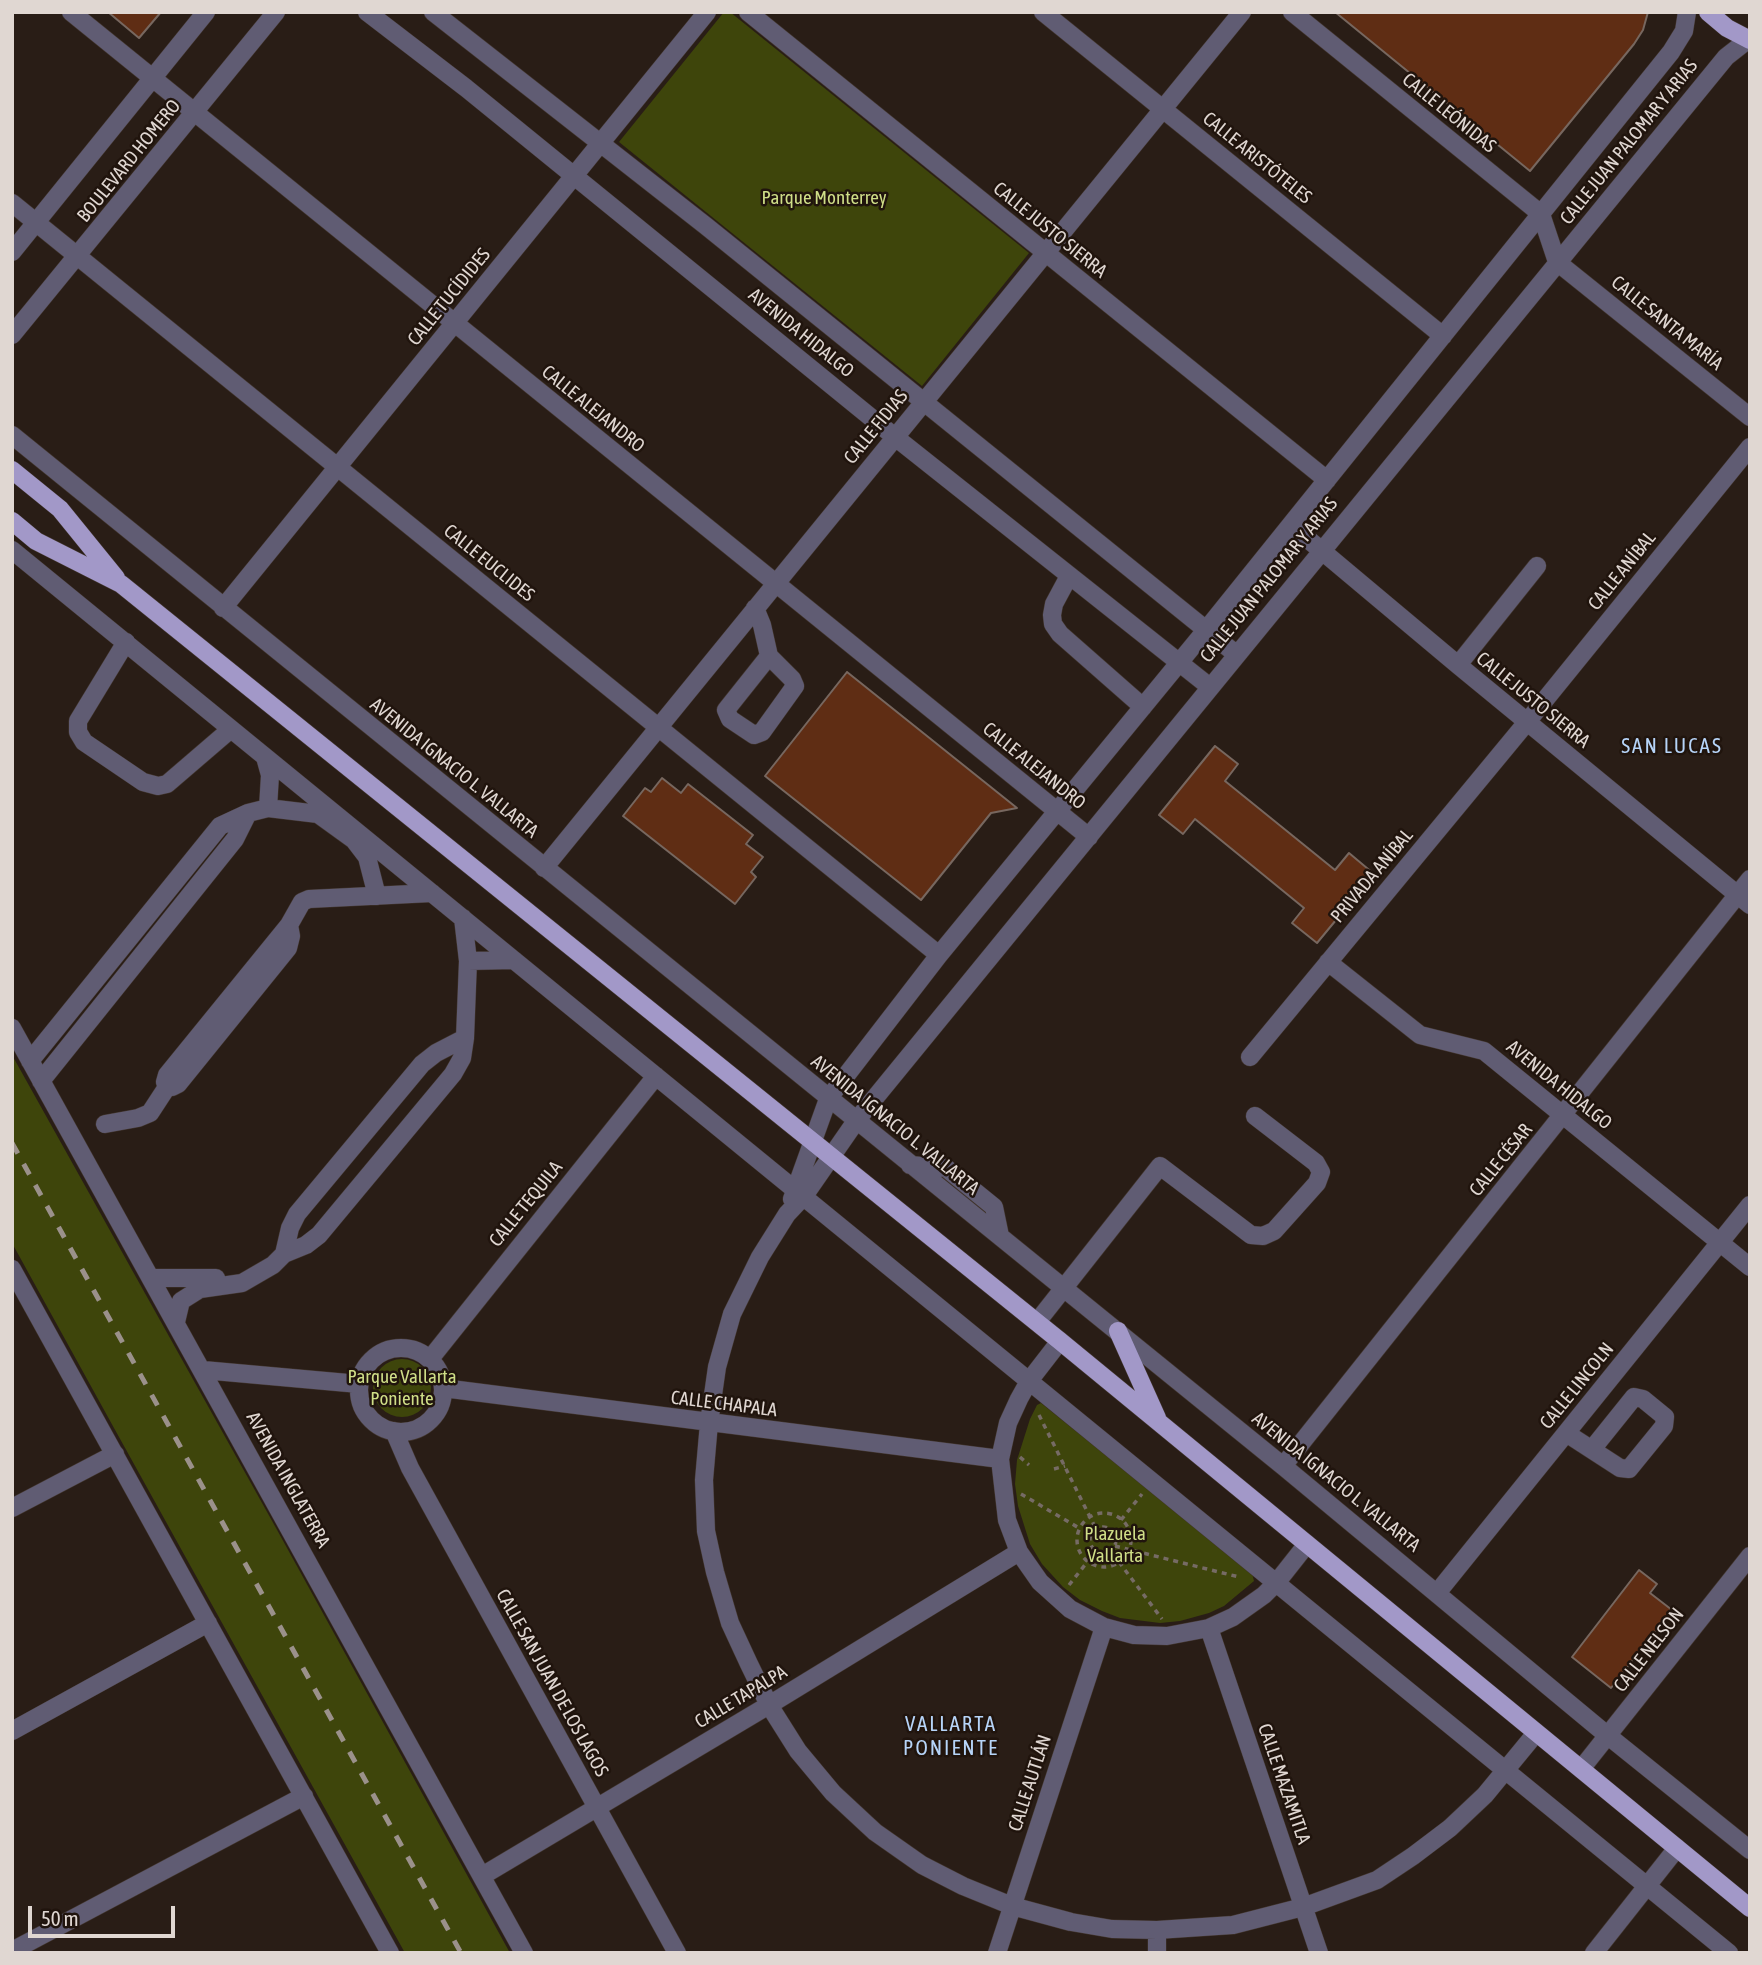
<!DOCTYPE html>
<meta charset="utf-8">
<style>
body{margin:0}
#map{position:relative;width:1762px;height:1965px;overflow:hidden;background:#291d16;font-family:"Asap Condensed",sans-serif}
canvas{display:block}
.frame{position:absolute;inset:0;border:14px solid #e0d7d2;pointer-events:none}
.scale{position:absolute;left:28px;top:1906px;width:147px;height:32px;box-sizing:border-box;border:4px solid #e0d7d2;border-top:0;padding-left:9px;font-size:21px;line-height:24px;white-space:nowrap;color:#e0d7d2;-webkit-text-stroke:5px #20140d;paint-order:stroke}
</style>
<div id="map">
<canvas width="1762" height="1965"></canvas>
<div class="frame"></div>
<div class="scale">50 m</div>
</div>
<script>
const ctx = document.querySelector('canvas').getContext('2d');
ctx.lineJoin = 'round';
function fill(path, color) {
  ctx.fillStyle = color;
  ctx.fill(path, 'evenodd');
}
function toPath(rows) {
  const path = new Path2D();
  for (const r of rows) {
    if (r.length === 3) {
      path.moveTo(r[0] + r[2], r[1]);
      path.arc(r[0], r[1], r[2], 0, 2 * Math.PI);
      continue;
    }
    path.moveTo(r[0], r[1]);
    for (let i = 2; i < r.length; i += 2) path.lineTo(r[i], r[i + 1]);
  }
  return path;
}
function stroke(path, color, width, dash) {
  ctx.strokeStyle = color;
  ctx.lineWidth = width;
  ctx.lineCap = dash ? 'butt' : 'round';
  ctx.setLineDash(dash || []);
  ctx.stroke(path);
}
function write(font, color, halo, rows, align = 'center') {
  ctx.font = font + ' "Asap Condensed",sans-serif';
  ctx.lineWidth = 5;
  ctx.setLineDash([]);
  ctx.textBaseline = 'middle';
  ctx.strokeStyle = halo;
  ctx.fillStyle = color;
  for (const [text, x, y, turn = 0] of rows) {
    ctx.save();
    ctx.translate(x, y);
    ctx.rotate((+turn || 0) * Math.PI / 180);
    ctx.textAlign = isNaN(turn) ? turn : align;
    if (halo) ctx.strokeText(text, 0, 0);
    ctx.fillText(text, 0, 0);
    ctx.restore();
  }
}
fill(toPath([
 [724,12,730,12,1029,253,922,386,619,142],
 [12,1055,276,1528,510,1953,405,1953,114,1428,12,1243],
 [402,1388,29],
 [1041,1403,1252,1573,1254,1581,1224,1606,1209,1613,1180,1621,1160,1623,1120,1618,1102,1611,1080,1600,1063,1587,1042,1564,1030,1544,1018,1506,1015,1484,1017,1460,1030,1419,1037,1405]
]), '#3e450b');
const building = toPath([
 [108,12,161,12,139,38,108,12],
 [1335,12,1648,12,1643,30,1634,44,1530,171,1335,12],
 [847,672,1017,808,991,813,921,900,765,776,847,672],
 [1215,746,1238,764,1225,781,1335,870,1349,853,1374,874,1317,943,1292,923,1304,908,1195,819,1183,834,1159,815,1215,746],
 [662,778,681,793,688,784,753,835,746,844,763,857,751,872,756,877,735,904,623,816,645,788,651,792,662,778],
 [1639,1570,1657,1584,1650,1593,1672,1610,1611,1688,1572,1657,1639,1570]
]);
fill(building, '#5f2d14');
stroke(building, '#77675f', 2);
const minor = toPath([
 [71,12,1089,837],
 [367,12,466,88,895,437,1210,687],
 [433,12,706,226,1236,654],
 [748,12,1327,480],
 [1043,12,1443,336],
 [1292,12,1541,214,1557,262,1750,417],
 [12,203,939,955],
 [12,252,206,12],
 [12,335,276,12],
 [12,435,1283,1466,1607,1735,1750,1850],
 [1291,525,1458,665,1750,905],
 [12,550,1729,1953],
 [1069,576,1054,604,1052,615,1053,624,1060,634,1143,707],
 [223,608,707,12],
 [755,608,762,625,769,656,792,679,795,686,762,732,754,735,730,719,726,710,769,656],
 [126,642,78,721,78,732,84,742,143,782,158,786,167,784,231,729],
 [1458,665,1537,566],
 [265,757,270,775,268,808],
 [544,868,1242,12],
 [468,961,514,960],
 [1328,962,1420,1035,1484,1051,1750,1267],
 [12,1028,524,1953],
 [1250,1057,1527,722,1750,447],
 [30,1061,220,826,248,813,268,808,318,814,354,840,367,857,377,896],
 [41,1081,235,839,248,813],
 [167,1087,172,1087,178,1084,288,948,291,936,289,925],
 [105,1124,138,1118,150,1113,167,1087,165,1082,167,1075,289,925,302,902,309,899,432,893],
 [910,1165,946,1168,994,1207,1000,1236],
 [792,1199,828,1099,939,955,1206,630,1671,52,1684,31,1687,12],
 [284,1254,290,1228,297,1214,422,1064,436,1053,465,1038],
 [12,1269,390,1953],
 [152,1278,216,1278],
 [176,1322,181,1301,200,1289,242,1283,273,1265,284,1254,306,1245,319,1235,453,1074,462,1058,465,1038,468,961,463,918],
 [1037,1322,1160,1166,1251,1235,1263,1236,1274,1231,1317,1183,1321,1172,1316,1163,1255,1116],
 [1060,1341,1029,1381,1019,1399,1008,1423,1000,1459,1007,1520,1019,1552,1040,1582,1070,1609,1104,1627,1134,1635,1167,1636,1209,1628,1233,1617,1264,1595,1277,1582,1307,1544],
 [401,1390,42],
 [430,1359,656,1076],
 [203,1370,359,1384],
 [443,1388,1000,1459],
 [394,1431,410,1468,677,1953],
 [1566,1433,1620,1468,1629,1469,1664,1426,1665,1417,1643,1399,1634,1397,1593,1448],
 [1283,1466,1750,879],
 [12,1508,115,1454],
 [1437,1593,1750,1205],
 [1209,1628,1319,1953],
 [12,1731,208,1623],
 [1536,1733,1485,1795,1450,1828,1413,1856,1377,1880,1303,1907,1233,1925,1157,1930,1112,1929,1071,1922,1012,1906,963,1886,922,1865,875,1832,833,1793,798,1751,769,1705,749,1664,730,1623,715,1572,706,1531,704,1480,709,1423,717,1367,732,1314,760,1257,787,1214,804,1196,856,1121,1726,57,1749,39],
 [1581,1769,1750,1556],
 [482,1876,769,1705,1019,1552],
 [12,1951,304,1796],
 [997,1953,1104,1627],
 [1157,1953,1157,1930],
 [1594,1953,1677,1848]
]);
const major = toPath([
 [1708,12,1727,28,1750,40],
 [12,470,60,509,116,578],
 [12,521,36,541,121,584,1060,1341,1750,1908],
 [1118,1331,1157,1418]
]);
stroke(minor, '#433730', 19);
stroke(major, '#433730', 19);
stroke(toPath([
 [1039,1415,1096,1529],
 [1020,1457,1029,1465],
 [1054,1469,1065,1466],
 [1021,1494,1079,1528],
 [1104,1540,27],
 [1121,1520,1142,1494],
 [1103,1540,13],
 [1115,1546,1239,1577],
 [1119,1562,1162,1619],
 [1069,1585,1096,1551]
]), '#766b65', 3.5, [5, 5]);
stroke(minor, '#605c73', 18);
stroke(major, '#a298c8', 18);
stroke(toPath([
 [12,1143,461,1953]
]), '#9b918b', 5, [12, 12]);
write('19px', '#e0d7d2', '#20140d', [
 ["CALLE LEÓNIDAS",1449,113,39],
 ["CALLE JUAN PALOMAR Y ARIAS",1629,142,-51],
 ["CALLE ARISTÓTELES",1257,158,39],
 ["BOULEVARD HOMERO",129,161,-51],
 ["CALLE JUSTO SIERRA",1050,230,39],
 ["CALLE TUCÍDIDES",449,297,-51],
 ["CALLE SANTA MARÍA",1667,323,39],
 ["AVENIDA HIDALGO",801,333,39],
 ["CALLE ALEJANDRO",593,409,39],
 ["CALLE FIDIAS",876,427,-51],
 ["CALLE EUCLIDES",489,563,39],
 ["CALLE ANÍBAL",1622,571,-51],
 ["CALLE JUAN PALOMAR Y ARIAS",1269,580,-51],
 ["CALLE JUSTO SIERRA",1533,700,39],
 ["CALLE ALEJANDRO",1034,766,39],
 ["AVENIDA IGNACIO L. VALLARTA",454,768,39],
 ["PRIVADA ANÍBAL",1372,876,-50],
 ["AVENIDA HIDALGO",1559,1085,39],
 ["AVENIDA IGNACIO L. VALLARTA",895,1125,39],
 ["CALLE CÉSAR",1501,1160,-51],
 ["CALLE TEQUILA",526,1204,-51],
 ["CALLE LINCOLN",1577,1386,-51],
 ["CALLE CHAPALA",724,1404,7],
 ["AVENIDA INGLATERRA",288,1480,61],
 ["AVENIDA IGNACIO L. VALLARTA",1336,1482,39],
 ["CALLE NELSON",1649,1650,-52],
 ["CALLE SAN JUAN DE LOS LAGOS",552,1683,61],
 ["CALLE TAPALPA",741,1697,-31],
 ["CALLE AUTLÁN",1030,1783,-72],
 ["CALLE MAZAMITLA",1284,1784,71]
]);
write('19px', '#cfde87', '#20140d', [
 ["Parque Monterrey",824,198],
 ["Parque Vallarta",402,1377],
 ["Poniente",402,1399],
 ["Plazuela",1115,1534],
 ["Vallarta",1115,1556]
]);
ctx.letterSpacing = '2px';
write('21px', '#b6d4f8', '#20140d', [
 ["SAN LUCAS",1672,746],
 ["VALLARTA",951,1724],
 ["PONIENTE",951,1748]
]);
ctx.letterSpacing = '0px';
</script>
